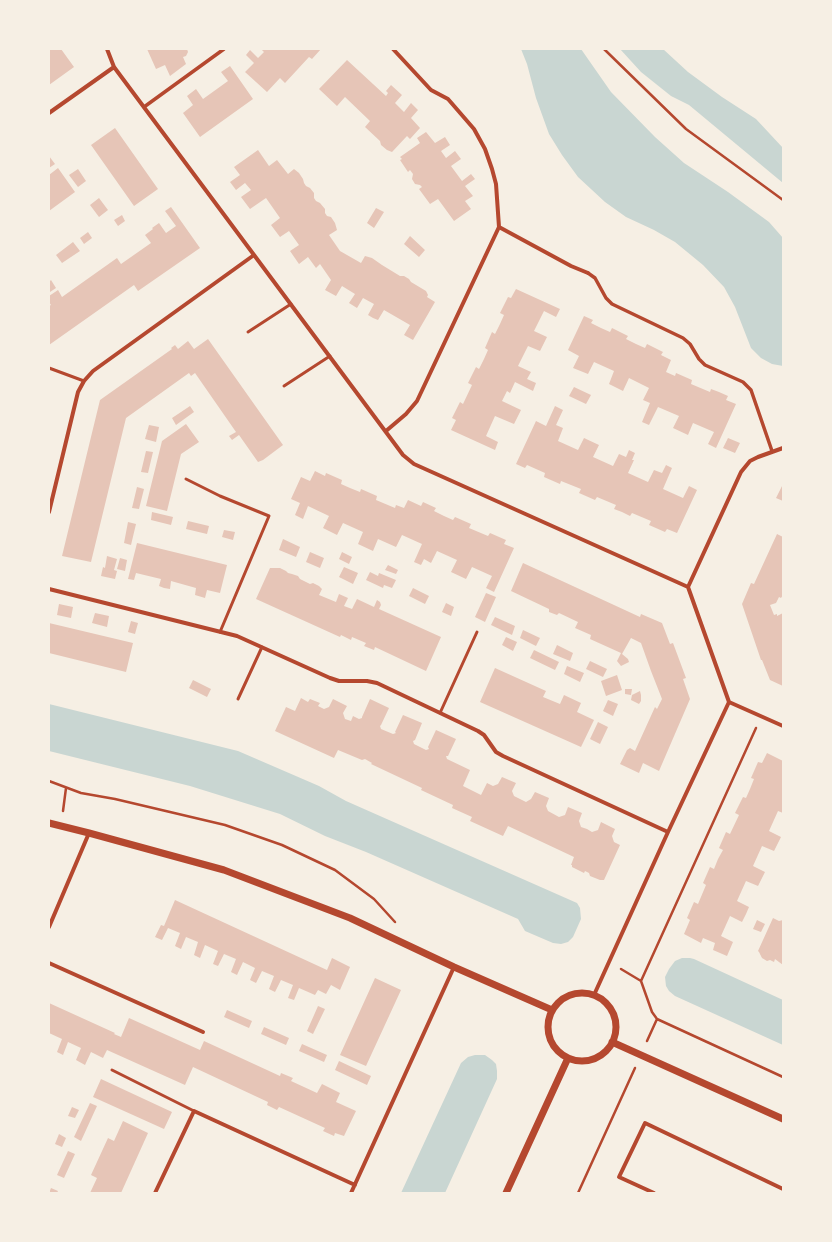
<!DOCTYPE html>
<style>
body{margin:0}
#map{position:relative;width:832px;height:1242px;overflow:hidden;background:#f6efe4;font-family:"Source Serif 4",serif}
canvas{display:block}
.frame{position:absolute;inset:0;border:50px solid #f6efe4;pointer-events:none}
</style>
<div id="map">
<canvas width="832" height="1242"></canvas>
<div class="frame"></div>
</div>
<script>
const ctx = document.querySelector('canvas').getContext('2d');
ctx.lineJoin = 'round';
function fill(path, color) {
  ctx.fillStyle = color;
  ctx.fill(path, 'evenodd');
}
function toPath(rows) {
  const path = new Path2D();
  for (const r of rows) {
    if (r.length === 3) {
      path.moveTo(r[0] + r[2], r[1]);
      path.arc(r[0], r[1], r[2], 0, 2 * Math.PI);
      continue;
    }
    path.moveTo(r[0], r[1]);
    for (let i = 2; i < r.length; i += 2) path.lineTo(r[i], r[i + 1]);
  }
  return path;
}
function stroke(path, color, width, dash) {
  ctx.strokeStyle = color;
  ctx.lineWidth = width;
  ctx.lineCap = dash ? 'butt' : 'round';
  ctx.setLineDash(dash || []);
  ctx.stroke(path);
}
fill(toPath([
 [521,49,581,49,611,92,655,137,684,163,728,192,769,222,783,238,783,366,772,364,761,358,751,348,735,307,724,287,703,265,675,242,654,230,626,217,605,202,578,177,562,155,549,134,536,98,527,64],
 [620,49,663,49,688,72,722,97,756,119,783,148,783,183,689,105,671,96,641,72],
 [49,704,238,751,319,786,346,801,577,903,580,908,581,919,573,937,568,942,561,944,553,943,525,931,518,919,366,852,325,836,280,814,190,786,49,751],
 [682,958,690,958,694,959,783,1000,783,1045,675,996,669,991,666,986,665,977,669,969,675,961],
 [475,1055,485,1055,492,1060,496,1064,497,1071,497,1079,445,1193,401,1193,461,1063,468,1057]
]), '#c9d6d2');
fill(toPath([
 [49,49,61,49,74,67,49,85],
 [147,49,187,49,188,52,186,56,183,57,186,64,170,76,165,65,156,69],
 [261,49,321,49,312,59,309,57,285,83,280,78,267,92,245,72,254,63,246,55,250,50,258,58,264,52],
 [347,60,386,96,388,93,386,91,391,85,402,95,395,103,404,112,411,103,418,110,411,118,420,128,410,139,407,136,392,152,387,150,381,145,380,141,365,127,370,121,345,97,337,106,319,89],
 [230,66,253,99,200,137,183,113,193,105,187,96,196,89,203,99,228,81,221,72],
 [115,128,158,189,134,206,91,145],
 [426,132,435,143,445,137,450,145,441,151,446,158,455,151,461,159,451,166,462,181,471,174,475,179,465,186,473,196,465,201,471,209,454,221,438,199,430,204,419,189,422,187,420,185,415,184,412,179,413,174,410,170,408,172,400,160,402,159,400,157,420,143,417,138],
 [258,150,269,166,277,160,288,174,294,169,299,173,303,179,304,183,306,186,310,188,314,193,314,198,316,201,320,203,325,209,325,213,327,216,331,217,335,223,337,230,329,235,340,251,361,263,365,256,372,258,382,265,400,276,404,276,409,279,411,282,426,291,428,295,427,297,435,302,413,340,404,335,410,325,384,310,378,320,373,318,368,315,374,304,363,298,357,308,349,303,355,294,342,286,336,296,325,290,331,280,320,264,316,268,308,257,299,264,290,251,299,245,289,231,280,237,271,225,280,218,266,198,250,209,241,197,251,190,245,183,236,190,230,182,240,175,234,167],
 [49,156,55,164,49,168],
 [58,168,75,192,49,211,49,175],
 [78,169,86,181,78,187,69,175],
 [99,198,108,210,99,217,90,205],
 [171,207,200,248,138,291,134,285,49,345,49,306,51,305,49,302,49,296,58,290,62,297,117,258,121,264,151,243,145,235,153,229,152,228,159,223,166,233,176,226,165,211],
 [376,208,384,212,374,228,367,223],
 [122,215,125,221,118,226,114,220],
 [88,232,92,238,84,244,80,238],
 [410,236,425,250,419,257,404,244],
 [73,242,80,251,62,263,56,255],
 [51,280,56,288,50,292,49,290,49,282],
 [516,289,560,309,556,317,544,311,534,331,547,337,540,351,528,346,518,366,531,372,527,379,536,383,533,391,515,382,510,393,507,391,502,401,521,410,514,424,495,416,486,436,498,442,495,450,451,430,456,420,452,418,460,402,463,404,472,385,468,383,476,367,479,369,484,359,488,350,485,348,492,332,495,334,500,324,504,315,500,313,508,297,511,298],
 [584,316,593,320,591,323,601,328,610,332,612,328,628,336,626,339,636,344,645,348,647,344,663,352,661,355,671,360,666,372,675,376,676,373,692,380,691,384,710,392,711,389,719,392,728,396,726,400,736,404,716,448,708,444,714,432,693,423,688,435,673,428,679,416,658,407,649,425,642,422,650,403,643,400,649,388,629,378,623,391,609,384,614,371,594,362,588,374,573,368,579,356,568,350],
 [208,339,283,445,263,460,258,462,239,435,232,440,229,436,236,432,195,373,191,376,189,373,126,418,91,562,62,556,100,400,172,349,171,348,175,345,178,349,188,341,194,349],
 [574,387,591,395,586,404,569,396],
 [190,406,194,412,176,425,172,418],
 [555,406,563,410,556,425,563,428,558,441,578,450,584,438,599,445,593,457,613,466,619,454,626,457,629,450,635,453,632,460,634,460,628,473,648,482,654,470,662,473,666,465,672,468,663,489,683,498,689,486,697,490,677,533,667,529,665,532,649,525,651,521,632,513,630,516,622,512,614,509,616,505,597,497,595,500,579,493,581,489,561,481,560,484,544,477,545,473,527,465,525,468,516,464,536,421,546,426],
 [186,424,199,442,181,454,167,511,146,506,162,441],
 [149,425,159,427,156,442,145,439],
 [728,438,740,443,735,453,723,448],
 [146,451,153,452,148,473,141,472],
 [315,471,325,476,326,473,342,480,341,484,350,488,360,492,361,489,377,496,376,500,395,508,396,505,404,508,408,500,421,506,423,502,436,508,434,511,444,516,453,520,455,517,471,524,469,528,488,536,490,533,506,540,504,544,514,548,494,592,486,588,492,576,472,567,466,579,451,572,457,560,437,551,431,563,424,559,421,565,414,562,422,544,402,535,396,547,378,539,373,551,358,544,363,532,343,523,337,535,323,528,329,516,308,506,303,519,295,515,300,503,291,499,301,477,310,481],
 [783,484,783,501,776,498],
 [137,487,144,489,139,509,132,508],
 [152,512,173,517,171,525,151,520],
 [188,521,209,526,207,534,186,529],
 [128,522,136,524,131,545,124,543],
 [224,530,235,532,233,540,222,537],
 [777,534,783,537,783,595,781,598,779,597,776,603,770,605,774,615,777,614,777,616,783,613,783,686,770,680,762,660,761,660,742,604,751,583,754,584],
 [283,539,300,547,296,557,279,550],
 [137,543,227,565,220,593,207,590,205,598,195,595,196,588,171,581,170,589,164,588,159,586,161,579,136,573,134,580,128,579],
 [310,552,324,558,320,568,306,562],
 [342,552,352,557,349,564,339,559],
 [107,556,117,559,114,570,117,571,115,579,101,576,103,567,105,568],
 [120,558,127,560,125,571,117,569],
 [523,563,640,617,641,614,662,623,670,644,673,643,686,678,683,679,690,699,659,771,643,763,639,773,620,764,627,750,630,748,635,751,655,707,657,709,662,699,651,671,641,643,631,638,622,654,628,659,629,662,621,666,617,661,621,653,590,639,591,635,575,628,578,622,559,613,557,615,549,612,549,609,511,591],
 [388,565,398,570,396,574,385,570],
 [344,567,358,573,353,584,339,577],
 [270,568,280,568,286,571,288,573,292,574,298,576,300,579,310,584,313,583,319,586,322,589,319,595,336,602,339,594,348,598,344,606,352,609,357,599,374,607,377,600,380,602,381,605,379,609,441,637,426,671,375,647,374,650,364,646,366,643,352,637,351,640,341,635,340,637,256,599],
 [370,572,378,576,379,573,396,580,392,588,384,585,383,588,366,580],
 [413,588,429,596,425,604,409,596],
 [486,593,496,597,485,622,475,617],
 [446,603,454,607,451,616,442,612],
 [59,604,73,607,71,618,57,615],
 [95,613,109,616,107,627,92,623],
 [495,617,515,626,512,635,491,625],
 [131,621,138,623,135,634,128,632],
 [49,623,133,643,126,672,49,653],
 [523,630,540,638,536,646,520,638],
 [506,637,517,642,513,651,502,645],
 [557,645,573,653,570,661,553,654],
 [534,650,559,662,555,670,530,658],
 [590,661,607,669,603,677,586,669],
 [567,666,584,673,580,682,564,674],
 [495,668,546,691,543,697,560,704,564,695,581,703,577,712,594,720,581,747,480,702],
 [617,675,622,690,606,696,601,681],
 [193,680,211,689,207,697,189,688],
 [625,689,632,689,631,695,625,694],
 [640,691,641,695,641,701,639,704,631,700,632,695],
 [301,698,308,702,310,699,320,703,318,706,324,709,329,707,333,699,347,706,343,713,345,719,351,721,353,716,359,719,362,718,362,717,370,699,389,708,381,725,380,726,381,729,393,734,396,733,395,732,403,715,422,723,415,740,413,741,414,744,426,750,429,749,428,747,436,730,456,739,448,756,446,756,447,759,470,770,463,786,481,795,487,783,493,786,498,784,502,777,516,783,512,791,514,796,526,802,531,799,535,792,549,798,546,806,548,811,559,817,565,815,568,807,582,813,579,821,581,827,587,829,592,832,598,830,601,822,615,829,612,836,614,842,620,845,604,880,600,880,590,876,589,873,585,871,584,873,572,867,572,865,571,865,574,857,508,826,503,836,470,821,472,817,452,808,453,805,421,790,422,788,371,764,372,763,365,759,362,760,338,750,334,758,275,731,286,707,295,711],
 [608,700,618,704,613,716,603,711],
 [598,722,608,727,600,744,590,739],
 [767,753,783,761,783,813,778,811,769,831,781,837,774,851,762,846,753,866,765,872,758,886,746,881,737,901,749,907,746,914,742,922,730,916,721,936,733,942,727,956,713,950,715,943,703,938,701,943,684,934,690,920,687,918,694,902,698,904,706,885,703,883,710,867,714,869,718,859,723,850,719,848,726,832,730,834,739,815,735,813,743,797,746,798,750,789,754,779,751,778,758,762,762,763],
 [175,900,327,970,332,958,350,967,340,990,331,985,326,994,318,990,315,995,299,988,294,1000,288,998,293,985,281,980,275,992,269,989,274,976,262,971,256,983,250,980,255,968,243,962,237,975,231,972,236,959,224,954,218,966,213,964,218,951,205,945,200,958,194,955,198,942,186,937,181,949,175,946,180,933,168,928,162,940,155,937,161,925,164,926],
 [773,918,779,921,783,920,783,965,775,959,774,962,770,960,767,961,762,958,759,952,758,951],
 [757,920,765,924,761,932,753,929],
 [375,978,401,990,366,1066,340,1055],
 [49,1003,115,1033,114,1034,121,1037,129,1018,200,1050,204,1041,280,1076,281,1073,293,1078,291,1081,317,1093,322,1084,340,1093,336,1102,356,1111,344,1136,335,1133,334,1136,323,1131,325,1128,279,1107,277,1110,267,1105,268,1102,193,1067,185,1085,107,1050,103,1058,91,1052,85,1065,76,1060,81,1048,68,1042,63,1055,57,1052,62,1039,49,1033],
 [318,1006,325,1009,313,1034,307,1031],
 [227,1010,252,1021,249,1028,224,1017],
 [264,1027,289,1038,286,1045,261,1034],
 [302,1044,327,1055,324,1062,299,1051],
 [339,1061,371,1076,367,1085,335,1070],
 [101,1079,172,1112,164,1129,93,1097],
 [90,1103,97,1106,81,1141,74,1137],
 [72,1107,79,1110,75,1118,68,1116],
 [123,1121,148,1133,121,1193,90,1193,97,1178,91,1175,108,1138,114,1141],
 [59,1134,66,1138,62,1147,55,1144],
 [68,1151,75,1154,64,1178,57,1175],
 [51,1188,58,1191,57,1193,49,1193]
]), '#e6c5b7');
stroke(toPath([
 [604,49,686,129,783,200],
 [49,781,81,793,115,799,225,825,282,845,335,870,374,899,395,922],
 [63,811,66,788],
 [621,969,641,981,652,1012,657,1019,783,1077],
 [641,981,756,728],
 [647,1041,657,1019],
 [578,1193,635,1068]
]), '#b5482f', 2.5);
stroke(toPath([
 [248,332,291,304],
 [49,368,84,381],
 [284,386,330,356],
 [186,479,220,496,269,516,220,632],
 [238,699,262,647],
 [440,713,477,632],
 [112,1070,194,1111]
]), '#b5482f', 3);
stroke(toPath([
 [144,107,224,49],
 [588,273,595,278,606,298,612,304,683,338,690,344,699,359,705,365,743,382,751,390,772,451]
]), '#b5482f', 3.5);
stroke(toPath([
 [107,49,114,67],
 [393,49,431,90,448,99,474,129,485,149,492,169,496,184,499,227,571,266,588,273],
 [49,113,114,67,403,455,414,464,688,587,729,702,668,832,594,995],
 [386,431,406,414,417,401,499,227],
 [49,512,78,392,84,381,93,371,254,255],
 [688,587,741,472,750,461,758,457,783,448],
 [49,589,237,636,330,678,339,681,367,681,377,683,478,731,484,735,496,752,503,756,668,832],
 [729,702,783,726],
 [49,927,89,833],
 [49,963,203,1032],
 [155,1193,194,1111,355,1185],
 [351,1193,454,967],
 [654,1193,619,1177,645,1123,783,1189]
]), '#b5482f', 4);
stroke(toPath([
 [49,823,89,833,224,870,350,918,454,967,552,1010],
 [582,1027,34],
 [612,1042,783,1119],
 [506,1193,568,1058]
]), '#b5482f', 7);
</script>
